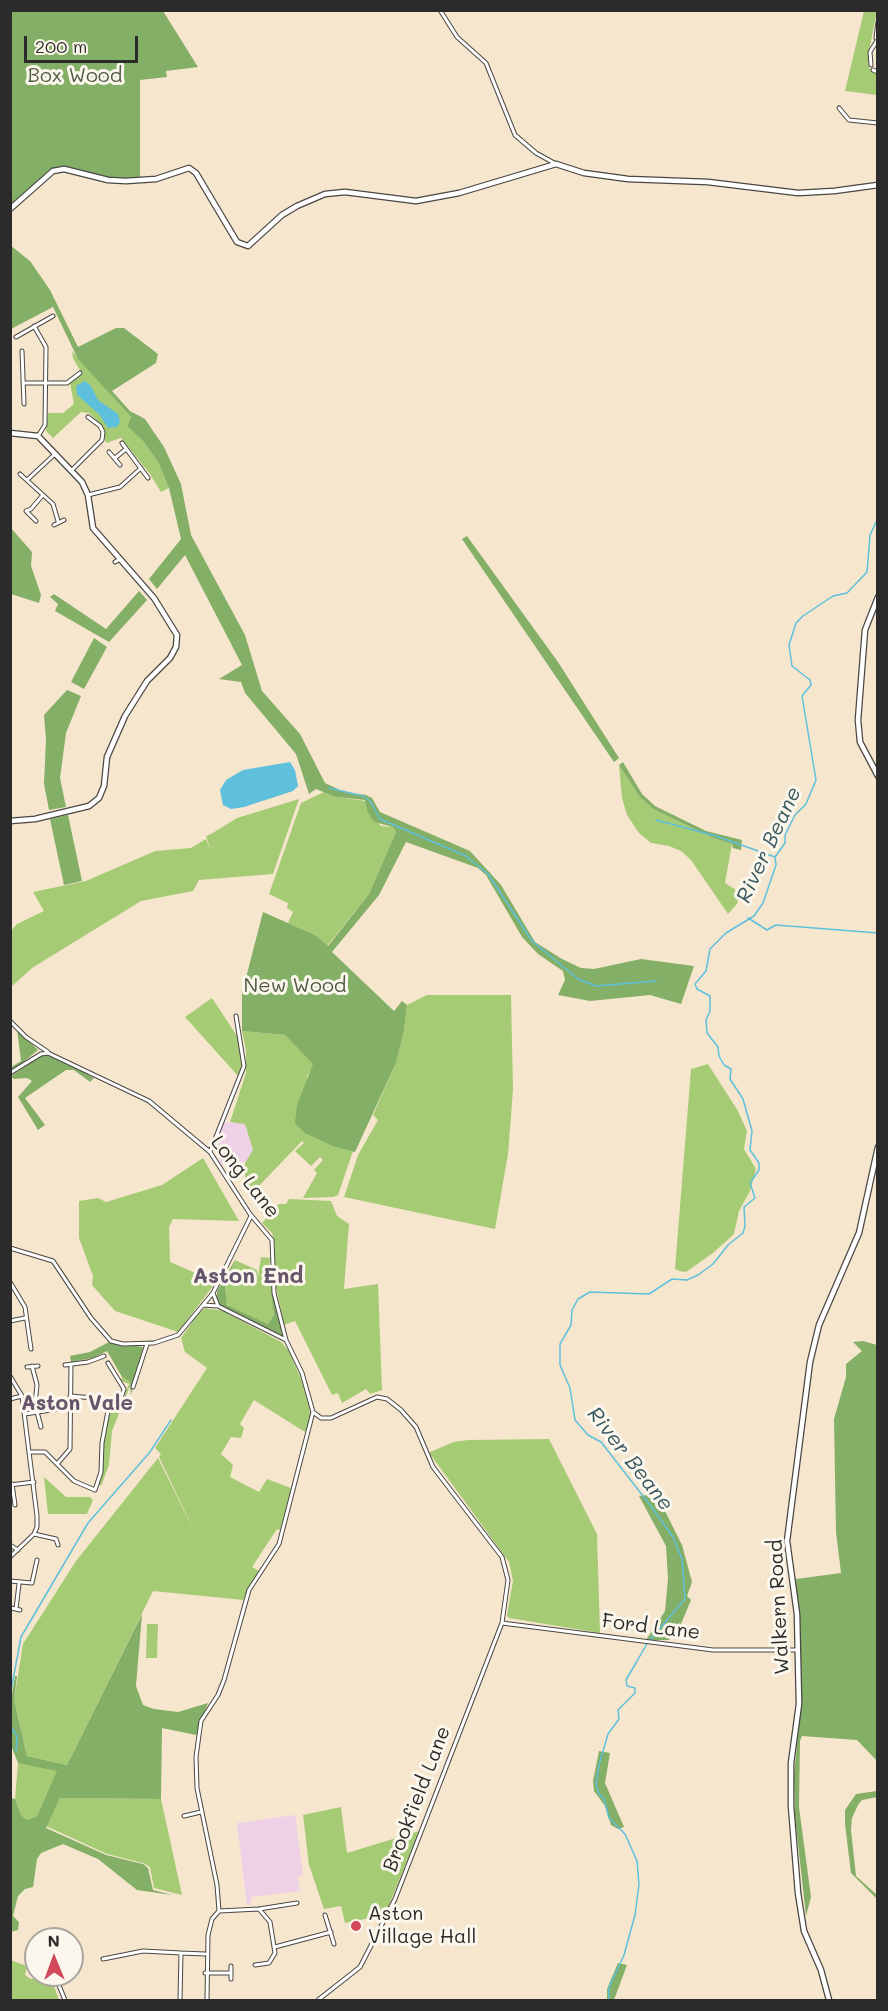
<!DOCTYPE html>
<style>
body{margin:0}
#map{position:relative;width:888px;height:2011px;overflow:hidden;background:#f6e6ce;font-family:Mali,sans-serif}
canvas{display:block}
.frame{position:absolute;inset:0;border:12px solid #2b2b2b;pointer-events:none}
.north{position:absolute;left:24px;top:1927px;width:60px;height:60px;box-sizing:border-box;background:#fbf7ec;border:2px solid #a8a59f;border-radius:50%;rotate:359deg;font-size:16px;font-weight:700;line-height:24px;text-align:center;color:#2b2b2b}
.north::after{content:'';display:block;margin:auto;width:21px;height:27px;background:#d1495b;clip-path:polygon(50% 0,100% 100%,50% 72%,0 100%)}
.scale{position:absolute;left:24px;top:36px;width:114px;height:27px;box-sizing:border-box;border:3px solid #2b2b2b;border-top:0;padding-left:8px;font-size:18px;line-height:21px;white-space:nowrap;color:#2b2b2b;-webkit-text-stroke:4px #fbf7ec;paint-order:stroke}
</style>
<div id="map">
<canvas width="888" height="2011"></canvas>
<div class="frame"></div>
<div class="north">N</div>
<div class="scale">200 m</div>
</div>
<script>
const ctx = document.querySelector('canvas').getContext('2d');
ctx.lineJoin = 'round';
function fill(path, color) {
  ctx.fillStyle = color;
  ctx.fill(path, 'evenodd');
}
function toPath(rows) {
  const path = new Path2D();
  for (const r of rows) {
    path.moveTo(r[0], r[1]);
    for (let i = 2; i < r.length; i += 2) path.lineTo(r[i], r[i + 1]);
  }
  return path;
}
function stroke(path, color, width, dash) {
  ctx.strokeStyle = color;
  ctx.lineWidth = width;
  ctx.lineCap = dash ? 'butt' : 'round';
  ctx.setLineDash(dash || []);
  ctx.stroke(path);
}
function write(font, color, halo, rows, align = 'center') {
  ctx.font = font + ' Mali,sans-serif';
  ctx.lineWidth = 6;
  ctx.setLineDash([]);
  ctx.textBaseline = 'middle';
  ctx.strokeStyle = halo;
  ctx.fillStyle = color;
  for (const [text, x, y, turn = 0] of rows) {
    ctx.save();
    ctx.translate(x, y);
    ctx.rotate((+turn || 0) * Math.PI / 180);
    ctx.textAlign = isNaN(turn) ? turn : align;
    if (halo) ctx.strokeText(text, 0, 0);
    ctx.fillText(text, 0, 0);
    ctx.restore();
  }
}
fill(toPath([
 [230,1122,245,1124,253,1150,249,1160,228,1168,226,1163,221,1165,215,1144,223,1123],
 [295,1815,303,1875,298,1876,300,1891,251,1897,251,1905,247,1905,237,1823]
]), '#eed0e7');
fill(toPath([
 [864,11,877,11,868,56,869,68,877,74,877,95,845,91],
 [72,351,131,417,127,426,143,441,158,462,169,488,161,492,150,474,121,438,106,443,101,425,89,413,81,412,53,438,46,431,48,413,63,413,74,404,70,383,82,374,73,358],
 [619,765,639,796,653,809,713,838,732,844,725,883,736,890,739,897,737,904,728,914,691,860,681,851,669,846,651,843,639,833,627,815,622,798],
 [326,791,336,797,366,801,367,811,381,826,393,827,396,832,369,894,327,946,315,935,288,923,293,912,287,908,288,903,269,894,301,803],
 [299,799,273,874,199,880,193,891,141,901,32,968,11,987,11,931,17,924,44,911,33,892,86,881,155,851,191,848,206,839,211,851,206,836,211,834,237,818],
 [427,995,511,995,513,1090,508,1154,495,1229,344,1197,358,1155,378,1120,373,1115,396,1063,404,1031,407,1005],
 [212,998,239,1039,243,1063,239,1077,185,1017],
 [242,1031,285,1035,314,1064,307,1077,335,1147,353,1151,338,1195,333,1197,303,1198,317,1173,314,1170,323,1160,320,1157,311,1166,295,1151,304,1143,302,1141,256,1189,245,1189,245,1163,253,1150,245,1124,230,1122,246,1073,246,1051],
 [708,1064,738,1111,747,1131,744,1149,756,1169,750,1191,739,1211,734,1234,713,1253,686,1272,679,1271,675,1269,691,1069],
 [203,1158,239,1221,173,1219,169,1227,170,1262,216,1282,178,1332,115,1311,92,1285,93,1276,79,1238,79,1201,98,1198,106,1202,162,1185],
 [289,1199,331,1201,337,1216,349,1224,344,1289,378,1284,382,1390,370,1394,366,1389,342,1403,338,1393,332,1395,295,1321,284,1325,275,1282,275,1244,272,1233,262,1223,279,1204,286,1204],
 [261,1257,270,1258,268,1278,271,1279,274,1315,268,1324,230,1307,225,1301,225,1288,235,1260,257,1270,258,1277],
 [205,1308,223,1311,281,1342,289,1351,301,1379,311,1414,305,1432,254,1400,240,1424,244,1428,241,1438,231,1437,221,1454,233,1465,230,1477,259,1492,267,1479,291,1488,280,1530,277,1529,252,1567,259,1571,243,1600,153,1591,67,1765,27,1756,14,1700,23,1644,76,1561,158,1458,197,1537,159,1457,161,1454,155,1448,207,1368,185,1352,181,1338,198,1314],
 [122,1377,130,1382,130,1386,112,1431,109,1465,101,1486,99,1485,104,1459,103,1442,109,1414,120,1406,129,1384,121,1381],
 [549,1439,597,1534,600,1633,509,1618,507,1615,513,1581,509,1562,430,1454,430,1452,454,1442,468,1440],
 [44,1477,66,1497,90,1497,93,1500,87,1514,48,1514],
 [147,1624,158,1624,157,1658,146,1658],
 [18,1763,58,1770,37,1816,27,1820,21,1815,15,1799],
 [60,1798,161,1799,182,1895,154,1888,150,1867,143,1863,107,1854,46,1826],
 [341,1807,347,1853,419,1831,385,1915,345,1923,341,1906,324,1909,309,1865,303,1815],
 [10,1960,27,1966,25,1975,31,1979,50,1975,59,2000,11,2000]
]), '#a6cb75');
fill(toPath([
 [11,11,163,11,198,67,166,71,167,77,140,80,140,179,112,178,57,168,49,170,11,206],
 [10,245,30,261,50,290,78,347,116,328,124,328,158,354,156,363,112,391,130,411,145,419,164,447,181,484,191,535,245,635,262,691,300,734,325,783,344,792,366,795,372,798,380,812,470,851,501,885,535,942,562,959,581,968,594,969,641,959,694,966,681,1004,650,995,590,1001,558,995,565,980,563,971,538,954,522,937,486,875,478,868,406,842,379,895,332,952,394,1011,402,1001,407,1005,404,1031,396,1063,355,1152,335,1147,305,1133,295,1123,297,1105,313,1064,285,1035,242,1031,242,993,263,912,315,935,328,946,369,894,396,832,393,827,374,822,367,811,365,800,336,797,316,789,309,794,296,754,245,693,241,682,219,679,242,665,185,555,157,589,149,579,181,539,169,488,158,462,143,441,127,426,131,417,78,359,53,307,11,329],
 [10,527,32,552,31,566,41,595,39,603,11,594],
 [467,536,558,662,619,758,614,762,462,539],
 [139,591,147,600,109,642,55,611,58,604,50,597,54,594,106,629],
 [94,638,107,647,84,689,71,682],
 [67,690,81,696,66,733,60,778,66,807,49,810,44,784,46,739,44,715],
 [623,762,642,794,655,806,706,831,742,840,741,850,733,848,732,844,713,838,653,809,639,796,619,765],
 [68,815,82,881,64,885,50,819],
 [17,1029,38,1050,11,1072,11,1067,21,1061],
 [49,1054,94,1078,90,1082,74,1070,66,1070,25,1098,45,1125,38,1130,18,1097,32,1081,27,1078,14,1079,11,1076,41,1056],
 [235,1260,225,1288,227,1305,268,1324,274,1315,271,1292,279,1311,283,1337,223,1307,217,1302,217,1291],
 [863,1341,877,1345,877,1761,857,1740,802,1736,800,1741,799,1807,811,1897,806,1916,795,1816,794,1775,801,1704,796,1579,841,1573,836,1532,834,1419,846,1377,846,1364,862,1351,853,1342],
 [109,1342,143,1347,131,1395,130,1382,122,1377,107,1351,93,1358,71,1362,70,1356,90,1352],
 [649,1495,663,1507,682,1545,692,1582,687,1596,691,1600,681,1624,669,1640,646,1640,665,1611,668,1579,666,1546,639,1496],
 [142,1614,136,1686,143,1705,154,1709,178,1712,208,1703,196,1735,162,1728,161,1799,60,1798,46,1828,106,1855,143,1864,148,1868,153,1890,172,1895,137,1890,98,1859,63,1844,41,1853,37,1859,33,1887,25,1889,18,1896,13,1916,19,1922,18,1930,11,1932,11,1798,15,1799,21,1815,27,1820,37,1816,57,1771,18,1763,12,1748,11,1700,15,1676,17,1676,14,1700,27,1756,67,1765],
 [599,1751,610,1753,605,1783,624,1827,618,1829,611,1825,605,1806,594,1791,593,1781],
 [877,1791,877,1797,862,1800,858,1805,852,1818,851,1830,856,1876,877,1895,877,1899,851,1873,845,1824,845,1810,856,1794],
 [618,1963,627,1965,614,2000,607,2000,607,1989]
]), '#84af66');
fill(toPath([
 [85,381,91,386,98,400,118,414,120,422,117,427,108,428,99,414,77,395,76,386],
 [290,762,295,770,298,786,293,791,244,807,231,809,223,805,220,790,226,780,243,770]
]), '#5ec0dc');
stroke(toPath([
 [329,788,363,796,370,801,380,819,466,856,487,873],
 [656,820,716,836,775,857],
 [488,874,532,941,578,979,596,986,656,981],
 [748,918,767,930,776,925,878,933],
 [10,1696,21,1637,88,1523,150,1452,171,1420],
 [10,1711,11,1727,17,1736,16,1751],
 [609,2000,609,1988,624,1955,635,1915,639,1884,637,1861,625,1834,609,1818,604,1799,599,1794,596,1784,599,1765,608,1734,619,1719,618,1710,635,1693,635,1688,627,1686,626,1680,633,1668,648,1642,685,1599,682,1559,673,1537,650,1505,601,1442,588,1435,575,1420,570,1388,560,1365,560,1344,571,1325,572,1310,578,1299,590,1292,649,1294,672,1279,687,1280,698,1275,713,1264,728,1245,743,1233,745,1226,744,1207,755,1198,750,1183,759,1170,759,1163,750,1150,752,1131,743,1099,730,1079,731,1069,724,1065,719,1056,718,1047,707,1033,706,1020,710,1011,710,996,697,989,695,984,706,971,710,949,726,933,754,916,763,903,776,865,775,857,785,843,785,835,795,815,806,804,816,780,802,696,811,685,810,680,792,666,789,645,796,623,803,616,833,596,847,593,867,572,870,535,878,518]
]), '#5ec0dc', 1.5);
const street = toPath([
 [440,10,457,37,486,63,515,135,536,153,556,164],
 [876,38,878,22],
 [871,65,870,52,878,39],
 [873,70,878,72],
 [839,108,849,120,878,123],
 [34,326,46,347,45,425,38,436],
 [16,337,53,316],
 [22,351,24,404],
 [23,383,67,383,80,373],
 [122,443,148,478],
 [109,452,120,465],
 [115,458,126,449],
 [71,471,102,440,103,432,100,426,88,417],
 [20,474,53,504,58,521],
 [27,480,55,454],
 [88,495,120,487,141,468],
 [36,521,26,511,31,509,42,496],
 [54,525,64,520],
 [115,562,120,559],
 [10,1021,26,1037,48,1052],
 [10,1073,41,1054,48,1053,149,1101,210,1152,250,1214,272,1240,274,1293,286,1340,302,1373,313,1412],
 [210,1152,244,1066,236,1016],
 [10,1248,53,1261,91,1318,111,1341,123,1344,154,1343,178,1335,213,1293,251,1216],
 [10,1282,25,1307,31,1349],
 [213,1293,218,1306],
 [203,1305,218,1306,286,1340],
 [10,1321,25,1318],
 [65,1365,88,1362,104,1356],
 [32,1366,37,1385,35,1404,41,1427],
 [27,1367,38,1366],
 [10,1376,22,1396,37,1516,37,1527,34,1534,10,1557],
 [133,1387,147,1344],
 [10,1399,22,1396],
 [108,1411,118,1407,124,1389,108,1363],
 [313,1412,321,1418,331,1418,377,1397,387,1399,401,1410,416,1427,433,1467,502,1557,508,1580,502,1623,395,1899,360,1967,318,2000],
 [25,1414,70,1407],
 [30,1452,45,1452,74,1481,95,1490,101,1472,102,1443,108,1411,94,1398,70,1396],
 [57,1464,70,1449,71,1364],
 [12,1484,15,1505],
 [10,1485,34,1482],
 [34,1534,56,1539,58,1545],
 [10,1545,18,1550],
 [10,1581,32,1583,37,1560],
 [11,1608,20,1610],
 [16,1609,19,1584],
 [502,1623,713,1650,797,1650],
 [184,1816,201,1812],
 [219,1911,217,1885,197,1788,196,1757,199,1735,201,1721,218,1695,224,1680,249,1590,279,1544,313,1412],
 [219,1911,259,1909,297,1903],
 [325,1915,334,1944],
 [275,1947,331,1932],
 [103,1959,143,1951,181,1953],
 [255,1965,269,1963,275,1953,270,1922,259,1909],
 [231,1966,231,1979],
 [205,1973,231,1973],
 [55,1976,65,2000],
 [180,2000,181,1953,205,1954],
 [207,2000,208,1935,212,1919,219,1911]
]);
const secondary = toPath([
 [10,209,53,171,64,169,108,180,126,181,156,179,189,168,196,173,237,242,248,246,282,215,297,206,325,194,345,192,416,201,459,193,556,164,584,173,628,179,708,182,798,193,834,191,878,185],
 [10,433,38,436,82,482,88,495,93,528,154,598,177,635,176,647,170,658,147,681,125,716,107,757,104,786,99,798,89,806,35,819,10,821],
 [878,597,865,630,858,720,860,742,878,776],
 [829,2000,821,1970,804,1931,798,1893,791,1806,791,1763,799,1704,797,1614,787,1541,810,1362,819,1325,859,1233,878,1147]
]);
stroke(street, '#494743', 5);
stroke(secondary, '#494743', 7);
stroke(street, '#fff', 3);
stroke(secondary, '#fff', 4.5);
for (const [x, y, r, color] of [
 [356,1926,6,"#d1495b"]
]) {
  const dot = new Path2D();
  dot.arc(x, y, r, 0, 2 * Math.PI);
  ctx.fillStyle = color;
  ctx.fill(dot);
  stroke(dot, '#fbf7ec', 2);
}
write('20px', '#505b41', '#fbf7ec', [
 ["Box Wood",75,76],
 ["New Wood",295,986]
]);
write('20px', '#2b2b2b', '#fbf7ec', [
 ["Long Lane",245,1177,52],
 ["Walkern Road",779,1607,-93],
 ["Ford Lane",651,1627,7],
 ["Brookfield Lane",417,1799,-69]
]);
write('20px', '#2b2b2b', '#fbf7ec', [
 ["Aston",368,1914],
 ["Village Hall",368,1937]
], 'left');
write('italic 21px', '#3a5860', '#fbf7ec', [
 ["River Beane",769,845,-65],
 ["River Beane",630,1459,52]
]);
write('bold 21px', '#68556b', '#fbf7ec', [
 ["Aston Vale",77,1404]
]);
write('bold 22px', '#68556b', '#fbf7ec', [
 ["Aston End",248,1276]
]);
</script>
